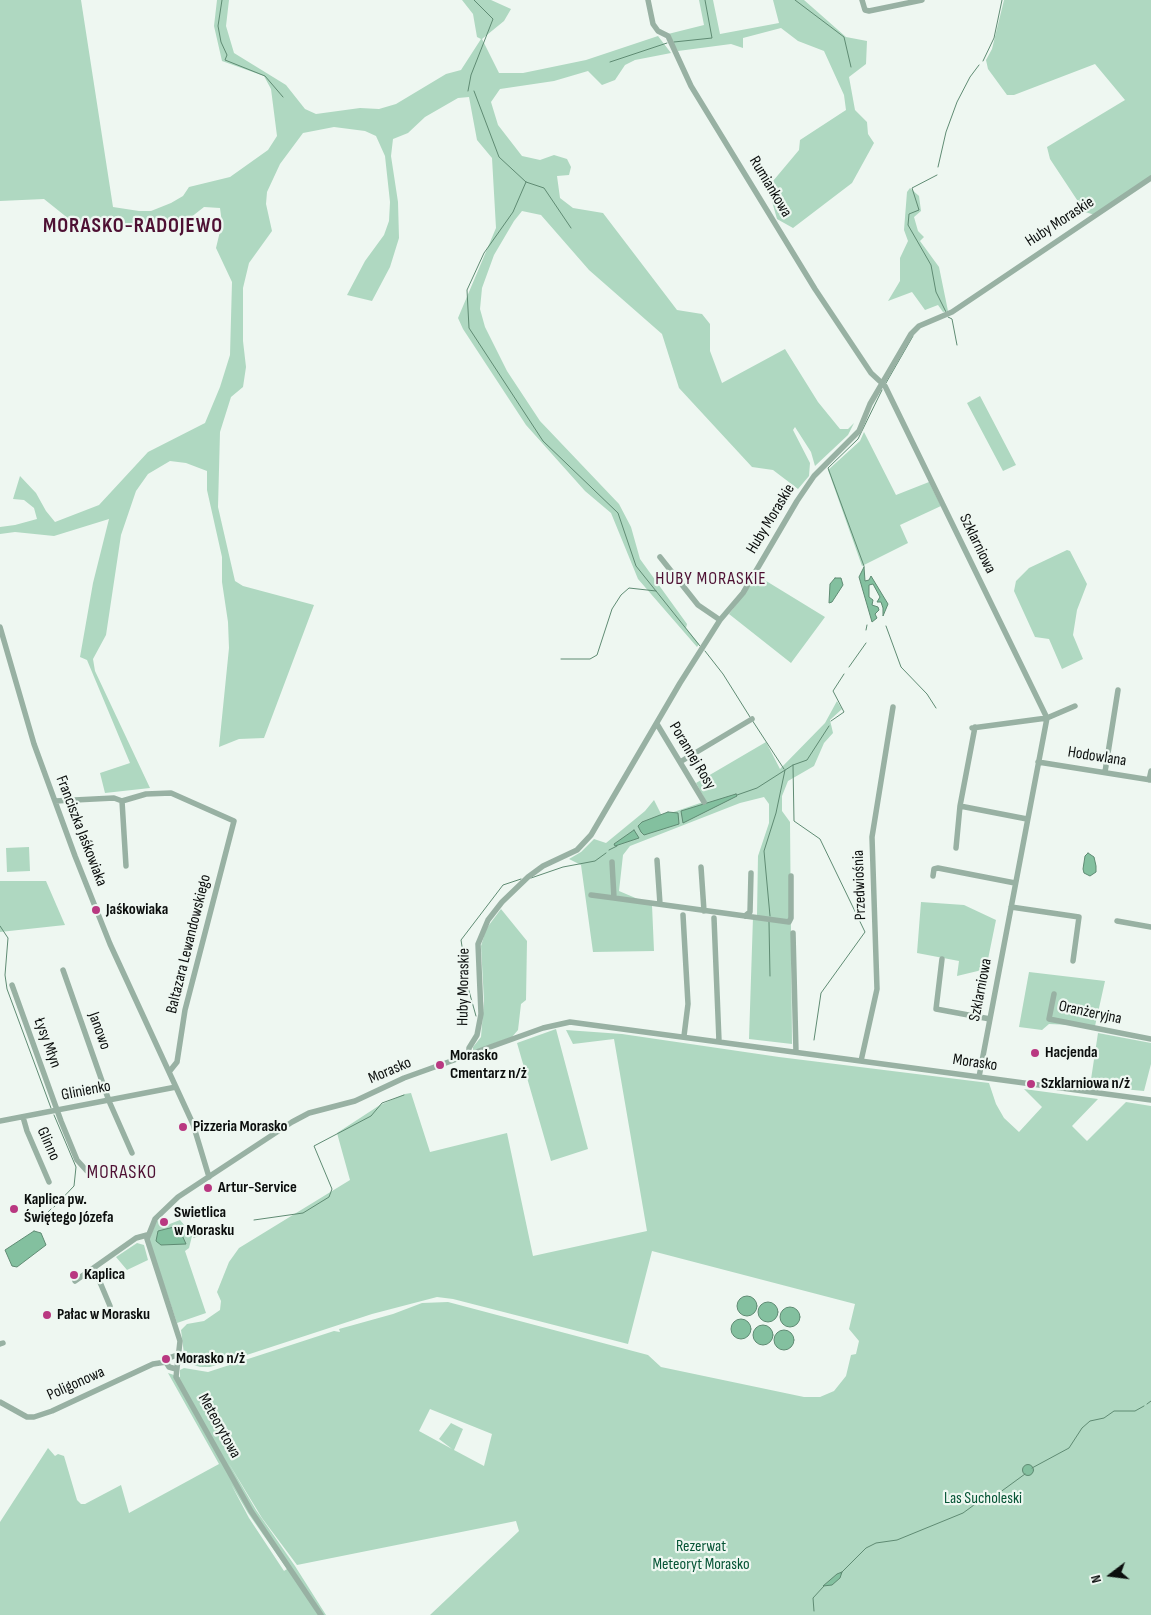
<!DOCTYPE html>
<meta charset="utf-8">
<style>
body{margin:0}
#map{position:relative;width:1151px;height:1615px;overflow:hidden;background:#eef7f1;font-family:"Sofia Sans Condensed",sans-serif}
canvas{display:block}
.north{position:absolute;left:1086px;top:1550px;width:50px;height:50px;-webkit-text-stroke:4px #eef7f1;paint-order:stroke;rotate:255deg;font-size:14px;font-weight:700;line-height:20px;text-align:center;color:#0b0e0d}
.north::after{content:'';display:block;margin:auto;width:18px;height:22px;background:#0b0e0d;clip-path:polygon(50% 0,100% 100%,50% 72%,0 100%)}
</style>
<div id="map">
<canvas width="1151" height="1615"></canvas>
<div class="north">N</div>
</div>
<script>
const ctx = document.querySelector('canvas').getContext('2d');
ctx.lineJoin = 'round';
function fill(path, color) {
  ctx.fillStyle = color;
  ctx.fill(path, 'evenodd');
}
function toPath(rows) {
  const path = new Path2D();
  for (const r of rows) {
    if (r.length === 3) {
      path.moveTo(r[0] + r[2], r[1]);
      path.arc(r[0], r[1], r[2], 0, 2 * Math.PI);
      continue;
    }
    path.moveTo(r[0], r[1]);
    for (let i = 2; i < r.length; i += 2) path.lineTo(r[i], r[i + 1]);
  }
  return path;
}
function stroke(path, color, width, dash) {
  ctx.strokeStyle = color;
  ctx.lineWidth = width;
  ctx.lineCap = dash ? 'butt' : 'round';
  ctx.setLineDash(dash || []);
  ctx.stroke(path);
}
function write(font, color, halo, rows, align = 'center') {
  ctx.font = font + ' "Sofia Sans Condensed",sans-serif';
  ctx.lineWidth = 4.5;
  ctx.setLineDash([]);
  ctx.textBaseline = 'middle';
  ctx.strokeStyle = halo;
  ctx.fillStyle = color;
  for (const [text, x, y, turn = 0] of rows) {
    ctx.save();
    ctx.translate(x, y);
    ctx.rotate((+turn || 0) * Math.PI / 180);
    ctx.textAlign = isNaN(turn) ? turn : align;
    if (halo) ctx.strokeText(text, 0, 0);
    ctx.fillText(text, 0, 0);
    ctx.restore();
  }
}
fill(toPath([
 [0,0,81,0,113,207,139,211,151,211,171,203,183,196,189,187,230,177,268,150,277,136,271,89,264,76,222,61,214,26,217,0,229,0,226,26,234,53,286,85,305,109,316,114,360,108,379,109,396,104,446,74,461,70,481,39,477,37,473,14,462,0,491,0,511,9,504,21,482,39,499,73,523,73,586,60,658,36,671,53,635,60,625,65,615,80,602,85,588,71,554,81,500,89,491,102,498,125,522,156,540,160,554,155,567,159,571,167,569,175,557,176,560,198,573,208,603,213,677,310,702,314,710,324,710,351,722,383,785,349,818,402,840,429,848,429,854,423,848,435,815,466,811,452,795,427,793,430,810,463,809,476,798,489,773,470,752,467,679,388,662,334,589,270,541,215,522,211,514,221,494,255,482,288,480,309,485,327,507,371,540,421,619,504,631,527,640,559,687,624,686,628,699,644,697,647,638,579,611,513,585,491,526,425,463,329,458,318,496,228,492,158,477,140,469,97,458,98,425,117,408,133,393,139,391,156,398,202,399,238,390,267,372,301,347,295,365,261,384,235,389,221,390,202,385,156,376,136,365,131,334,127,303,133,280,164,267,192,266,204,272,231,249,263,243,288,243,341,246,367,243,387,231,397,220,432,218,507,235,581,243,586,314,605,264,738,239,739,219,747,229,648,228,622,222,582,222,557,207,490,207,471,186,463,170,461,148,474,136,491,121,535,106,635,93,659,95,671,150,788,105,793,100,773,130,763,87,660,80,657,93,583,109,519,54,536,15,532,0,534,0,527,15,525,37,519,34,508,24,500,13,499,20,476,36,493,46,511,55,522,99,505,148,452,205,423,220,387,230,355,232,282,216,248,222,223,220,208,204,207,190,218,152,228,118,228,91,225,69,219,44,199,0,201],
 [699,0,713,0,720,34,779,23,773,0,804,0,846,37,867,41,866,64,849,77,855,110,867,122,868,134,874,143,852,183,793,228,777,219,768,187,799,150,800,140,846,110,844,95,824,51,798,41,781,28,743,38,743,48,731,44,678,51,668,34,704,25],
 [1004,0,1151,0,1151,178,1095,215,1085,212,1050,159,1047,147,1125,100,1095,64,1014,95,1007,95,988,69,986,60,992,49],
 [910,188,919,196,921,211,914,217,918,231,924,237,920,241,939,267,948,311,943,312,938,305,925,310,912,292,888,301,900,281,900,258,908,241,904,230,907,192],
 [980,396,1016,465,1003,471,967,403],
 [864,432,896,495,929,482,941,506,900,525,908,543,862,566,828,470,860,441],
 [1067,550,1070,551,1087,584,1077,610,1073,635,1083,659,1062,669,1049,639,1035,637,1014,591,1016,581,1029,568],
 [758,576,825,617,791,663,729,614],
 [837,701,842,709,830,720,833,733,824,743,814,766,788,781,782,796,782,811,790,822,792,1044,749,1039,753,917,757,915,758,856,769,823,769,804,764,797,740,803,630,846,623,855,619,891,652,905,654,951,593,952,581,865,569,859,581,852,594,839,606,843,645,811,654,800,662,816,706,801,696,783,766,742,780,769,825,723],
 [29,847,30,871,7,872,6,848],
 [0,881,46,881,65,925,0,932],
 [921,902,964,905,996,920,986,969,957,976,959,961,917,953],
 [501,909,527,941,526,1000,521,1004,518,1030,512,1037,473,1051,473,1047,481,1037,484,1001,481,946,486,929],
 [1029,972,1105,981,1095,1026,1049,1024,1042,1030,1019,1027],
 [556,1029,588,1149,551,1161,517,1043],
 [566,1030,622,1034,779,1057,989,1083,996,1104,1004,1118,1019,1132,1042,1107,1024,1089,1098,1099,1072,1126,1087,1141,1126,1102,1151,1106,1151,1615,430,1615,519,1531,516,1521,297,1565,262,1518,228,1462,256,1510,295,1566,326,1615,0,1615,0,1522,48,1448,55,1456,58,1454,64,1456,77,1500,81,1504,85,1504,121,1485,129,1513,219,1464,168,1373,180,1377,180,1370,184,1368,208,1372,334,1331,340,1332,339,1329,393,1314,422,1303,448,1302,648,1355,661,1367,804,1397,820,1397,834,1391,846,1376,851,1355,856,1354,859,1341,849,1329,855,1304,652,1251,628,1344,453,1299,437,1297,372,1314,210,1367,200,1367,185,1362,181,1330,187,1324,204,1321,220,1310,221,1301,217,1292,229,1262,239,1248,350,1180,337,1133,380,1105,405,1094,411,1093,430,1152,507,1133,533,1256,647,1231,614,1039,573,1044],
 [430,1409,492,1434,484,1466,454,1450,463,1429,451,1423,439,1439,452,1449,419,1431],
 [231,1484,248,1513,287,1569,284,1571,249,1518],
 [1098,1033,1151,1043,1151,1064,1144,1091,1090,1086],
 [157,1220,162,1227,180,1220,185,1226,188,1225,192,1236,189,1248,185,1251,206,1313,177,1323,149,1240],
 [137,1243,144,1245,148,1260,127,1270,116,1257]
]), '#afd8c1');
const water = toPath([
 [864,567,865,581,869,580,871,576,888,604,883,616,883,608,881,602,877,602,880,597,873,584,869,585,869,597,873,600,872,605,878,607,879,610,875,614,877,618,872,622,859,577,864,567],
 [835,578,841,578,843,585,832,602,829,603,830,584,835,578],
 [736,794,737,796,683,823,681,811,736,794],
 [668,812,678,813,679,824,644,835,641,832,638,826,642,822,668,812],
 [634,830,639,838,615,846,614,844,634,830],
 [1088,853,1094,857,1096,866,1096,872,1090,876,1084,873,1083,869,1085,856,1088,853],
 [178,1226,183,1230,182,1235,186,1244,161,1245,156,1241,158,1231,178,1226],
 [34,1231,41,1233,46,1245,17,1267,12,1266,5,1250,34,1231],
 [747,1306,10],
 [768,1312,10],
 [790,1317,10],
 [741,1329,10],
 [763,1335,10],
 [784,1340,10],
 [1028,1470,5.5],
 [842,1572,840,1578,832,1585,823,1586,837,1574,842,1572]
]);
fill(water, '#83c09f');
stroke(water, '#5f8b73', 1);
stroke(toPath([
 [222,0,218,26,221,42,227,55,225,60,265,76,283,97],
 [795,0,844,37,851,67],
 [674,42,712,38,705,0],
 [983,61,994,38,1002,0],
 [610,62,667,43],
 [468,91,471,75,493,19,474,0],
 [474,91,499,157,526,182,544,188,571,228],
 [938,167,946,132,957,102,970,77,979,65],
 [937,175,912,188,919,210,909,214,908,225,931,265,936,292,946,312],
 [526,182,513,212,484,253,467,290,469,328,543,441,618,513,636,566,700,646],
 [948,317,952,319,957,345],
 [886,383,913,336],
 [864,566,828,468,858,439,882,390],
 [886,626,901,667,927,694,936,708],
 [866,630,867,625],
 [705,651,723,674,750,717],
 [561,659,590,659,597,655,612,609,621,595,629,588,656,591],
 [849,667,866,643],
 [752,720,784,769],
 [831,721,844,712,833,691,844,674],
 [793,765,794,821,820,839,865,932,821,993,814,1040],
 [737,795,757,788,793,765,807,760,829,726],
 [609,850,617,846],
 [531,878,563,867,595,861,606,853],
 [770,916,764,851,776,813,785,770],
 [769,922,770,976],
 [0,926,8,938,5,975,7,989,51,1108],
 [476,1016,469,991,461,940,503,885,521,879],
 [54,1207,74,1186,76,1167,54,1115],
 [45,1215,51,1209],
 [254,1220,303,1213,329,1197,332,1189,314,1146,371,1116,382,1103,404,1095],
 [194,1237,227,1229],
 [1147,1404,1151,1401],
 [1032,1468,1069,1448,1082,1428,1090,1421,1104,1418,1114,1411,1135,1411,1144,1406],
 [841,1573,866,1548,876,1543,897,1540,963,1513,985,1497,999,1493,1025,1474],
 [814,1611,813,1598,824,1586]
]), '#5f8b73', 1);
stroke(toPath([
 [648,0,653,24,658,31,668,36,691,86,815,289,871,373,885,386,1047,718,979,1077],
 [862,0,865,10,869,11,922,0],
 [660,557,698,605,720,620],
 [0,627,34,744,75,856,110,944,193,1124,209,1177],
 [657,724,704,802],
 [972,728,1047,718,1075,706],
 [680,762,752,719],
 [1038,762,1151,780],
 [1105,772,1118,690],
 [1149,780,1151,771],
 [55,801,114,798,122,801,146,794,171,793,234,821,185,1010,177,1062,169,1072],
 [122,801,126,866],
 [960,806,975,727],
 [956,848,960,806,1027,819],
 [657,860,660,904],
 [612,862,614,898,789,922,791,918,791,876],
 [701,867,704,911],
 [933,876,934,869,938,868,1015,883],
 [591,895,614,898],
 [1011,907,1079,917,1073,961],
 [683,915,688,1004,684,1036],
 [745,916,750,912,751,873],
 [714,918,719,1041],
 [1117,921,1151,927],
 [793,933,796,1052],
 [942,959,936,1009,990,1019],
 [63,970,109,1101,132,1153],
 [12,985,61,1121,77,1160,87,1171],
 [1054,994,1049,1019,1151,1039],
 [469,1055,469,1048,477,1035,481,1014,478,944,488,920,502,902,528,877,543,866,577,850,591,835,680,683,720,620,743,593,797,501,814,476,859,431,870,404,911,334,919,326,952,312,1151,178],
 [861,1061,877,989,872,837,893,707],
 [23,1117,27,1131,49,1182],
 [0,1121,176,1087],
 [94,1268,110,1306],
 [75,1281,136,1238,147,1235],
 [0,1344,3,1343],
 [176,1369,169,1367,166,1362,166,1359,180,1354],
 [0,1402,27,1417,34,1417,52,1411,153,1364,166,1362],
 [321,1615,251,1511,176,1377,180,1341,147,1239,155,1219,178,1197,292,1122,309,1113,355,1101,404,1078,543,1028,570,1022,1151,1100]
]), '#98b1a3', 5.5);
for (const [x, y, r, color] of [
 [96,910,5,"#b93881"],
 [1035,1053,5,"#b93881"],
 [440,1065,5,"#b93881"],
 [1031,1084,5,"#b93881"],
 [183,1127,5,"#b93881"],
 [208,1188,5,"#b93881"],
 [14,1209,5,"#b93881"],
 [164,1222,5,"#b93881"],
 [74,1275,5,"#b93881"],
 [47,1315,5,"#b93881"],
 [166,1359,5,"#b93881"]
]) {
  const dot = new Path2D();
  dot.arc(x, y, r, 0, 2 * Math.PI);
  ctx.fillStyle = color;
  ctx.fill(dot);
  stroke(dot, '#eef7f1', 2);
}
write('16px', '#0b0e0d', '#eef7f1', [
 ["Rumiankowa",770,187,59],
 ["Huby Moraskie",1060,222,-33],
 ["Huby Moraskie",771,519,-59],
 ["Szklarniowa",977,544,64],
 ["Porannej Rosy",692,756,59],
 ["Hodowlana",1097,757,9],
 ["Franciszka Jaśkowiaka",81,831,69],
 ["Przedwiośnia",860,885,-92],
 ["Baltazara Lewandowskiego",189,944,-76],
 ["Huby Moraskie",464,987,-89],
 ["Szklarniowa",981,990,-79],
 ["Oranżeryjna",1090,1013,12],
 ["Janowo",99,1031,70],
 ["Łysy Młyn",47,1043,70],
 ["Morasko",975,1063,8],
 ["Morasko",390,1071,-23],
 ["Glinienko",86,1091,-11],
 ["Glinno",48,1144,66],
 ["Poligonowa",76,1384,-24],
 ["Meteorytowa",219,1426,61]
]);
write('bold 16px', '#0b0e0d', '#eef7f1', [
 ["Jaśkowiaka",106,910],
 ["Hacjenda",1045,1053],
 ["Morasko",450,1056],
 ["Cmentarz n/ż",450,1074],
 ["Szklarniowa n/ż",1041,1084],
 ["Pizzeria Morasko",193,1127],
 ["Artur-Service",218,1188],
 ["Kaplica pw.",24,1200],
 ["Świętego Józefa",24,1218],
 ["Swietlica",174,1213],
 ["w Morasku",174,1231],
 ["Kaplica",84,1275],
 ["Pałac w Morasku",57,1315],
 ["Morasko n/ż",176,1359]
], 'left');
write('16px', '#055435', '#eef7f1', [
 ["Las Sucholeski",983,1499],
 ["Rezerwat",701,1547],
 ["Meteoryt Morasko",701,1565]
]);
ctx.letterSpacing = '1px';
write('18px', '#4e1033', '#eef7f1', [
 ["HUBY MORASKIE",711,579]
]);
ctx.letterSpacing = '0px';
ctx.letterSpacing = '1px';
write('19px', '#4e1033', '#eef7f1', [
 ["MORASKO",122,1173]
]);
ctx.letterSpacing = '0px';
ctx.letterSpacing = '1px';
write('bold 21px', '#4e1033', '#eef7f1', [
 ["MORASKO-RADOJEWO",133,227]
]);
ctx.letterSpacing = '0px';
</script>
